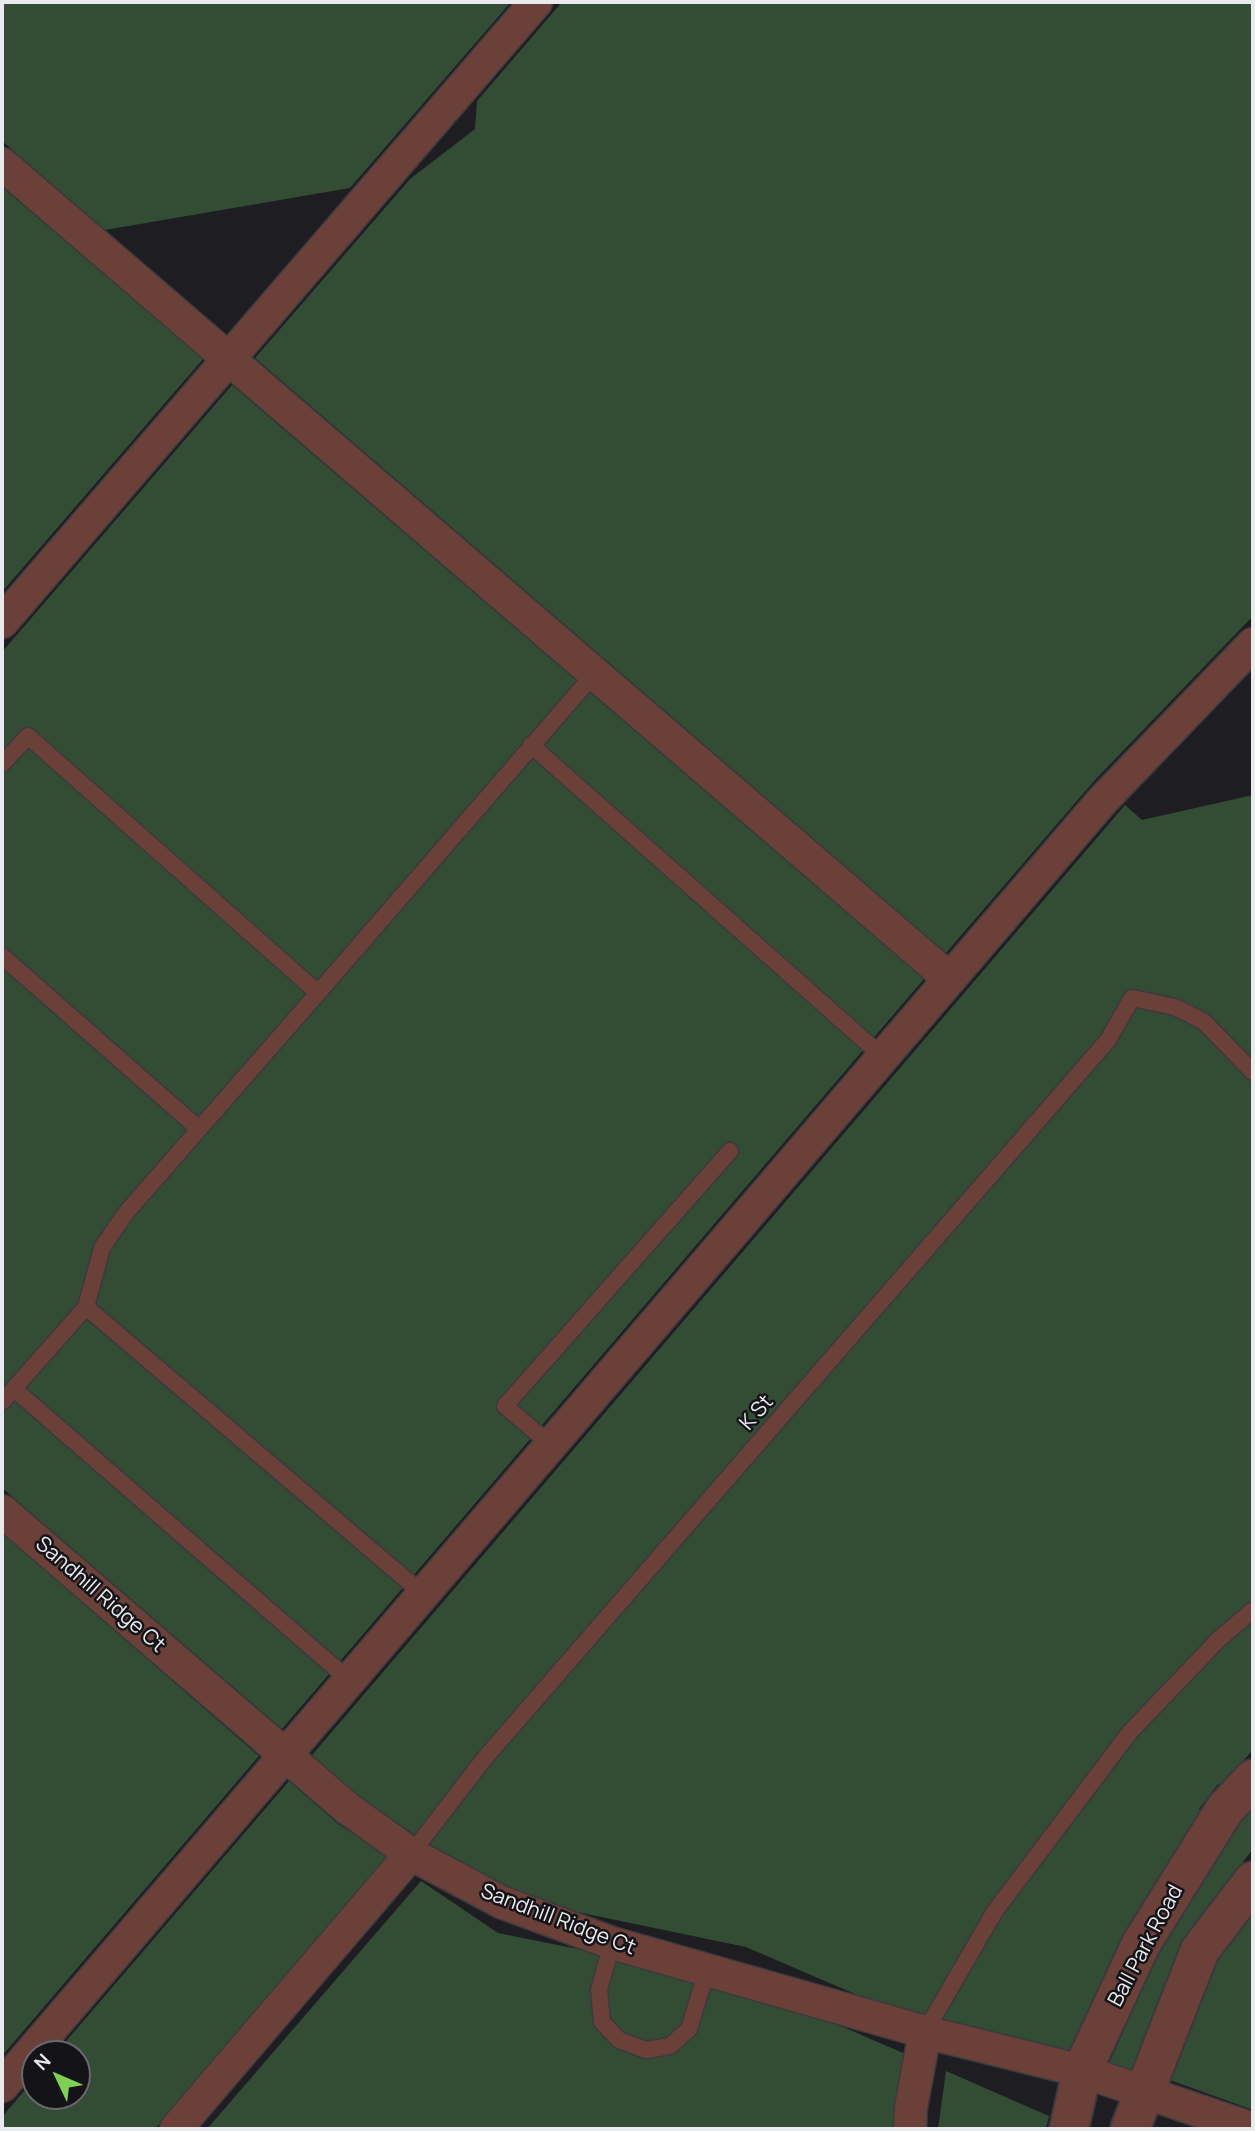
<!DOCTYPE html>
<style>
body{margin:0}
#map{position:relative;width:1255px;height:2131px;overflow:hidden;background:#1d1d22;font-family:Manrope,sans-serif}
canvas{display:block}
.frame{position:absolute;inset:0;border:4px solid #e9eaed;pointer-events:none}
.north{position:absolute;left:21px;top:2040px;width:70px;height:70px;box-sizing:border-box;background:#141418;border:2px solid #696a6d;border-radius:50%;rotate:314deg;font-size:19px;font-weight:700;line-height:28px;text-align:center;color:#e9eaed}
.north::after{content:'';display:block;margin:auto;width:24px;height:32px;background:#7dd153;clip-path:polygon(50% 0,100% 100%,50% 72%,0 100%)}
</style>
<div id="map">
<canvas width="1255" height="2131"></canvas>
<div class="frame"></div>
<div class="north">N</div>
</div>
<script>
const ctx = document.querySelector('canvas').getContext('2d');
ctx.lineJoin = 'round';
function fill(path, color) {
  ctx.fillStyle = color;
  ctx.fill(path, 'evenodd');
}
function toPath(rows) {
  const path = new Path2D();
  for (const r of rows) {
    path.moveTo(r[0], r[1]);
    for (let i = 2; i < r.length; i += 2) path.lineTo(r[i], r[i + 1]);
  }
  return path;
}
function stroke(path, color, width, dash) {
  ctx.strokeStyle = color;
  ctx.lineWidth = width;
  ctx.lineCap = dash ? 'butt' : 'round';
  ctx.setLineDash(dash || []);
  ctx.stroke(path);
}
function write(font, color, halo, rows, align = 'center') {
  ctx.font = font + ' Manrope,sans-serif';
  ctx.lineWidth = 5;
  ctx.setLineDash([]);
  ctx.textBaseline = 'middle';
  ctx.strokeStyle = halo;
  ctx.fillStyle = color;
  for (const [text, x, y, turn = 0] of rows) {
    ctx.save();
    ctx.translate(x, y);
    ctx.rotate((+turn || 0) * Math.PI / 180);
    ctx.textAlign = isNaN(turn) ? turn : align;
    if (halo) ctx.strokeText(text, 0, 0);
    ctx.fillText(text, 0, 0);
    ctx.restore();
  }
}
fill(toPath([
 [2,2,511,2,350,188,105,230,2,141],
 [562,2,1253,2,1253,616,1095,780,946,953,255,358,410,179,475,129,477,101],
 [2,187,203,359,2,592],
 [232,385,924,979,282,1729,2,1488,2,652],
 [1253,795,1253,1750,1220,1786,1218,1784,1199,1809,1201,1811,1125,1935,1059,2082,746,1947,505,1897,357,1795,312,1755,1125,805,1142,820],
 [2,1533,259,1756,2,2056],
 [289,1781,337,1823,389,1858,155,2129,2,2129,2,2117,35,2078,35,2096,77,2096,77,2054,55,2054],
 [1253,1808,1253,1849,1184,1938,1131,2074,1102,2079,1158,1954,1240,1822],
 [421,1881,498,1933,737,1981,910,2056,901,2129,207,2129],
 [1253,1913,1253,2110,1170,2080,1216,1961],
 [946,2071,1049,2116,1046,2129,938,2129]
]), '#334d35');
const service = toPath([
 [531,745,883,1057],
 [2,764,28,736,318,993,595,673],
 [2,956,199,1129],
 [86,1307,423,1594],
 [14,1389,349,1680],
 [2,1402,86,1307,102,1248,125,1214,318,993],
 [551,1445,505,1406,730,1151],
 [411,1854,484,1759,1108,1040,1132,998,1175,1007,1203,1021,1253,1072],
 [612,1943,599,1990,602,2022,619,2040,646,2050,670,2046,689,2029,707,1970],
 [925,2032,995,1911,1130,1732,1219,1639,1253,1610]
]);
const minor = toPath([
 [2,164,950,979],
 [2,622,536,2],
 [2,1511,347,1808,411,1854,501,1902,612,1943,925,2032,1082,2071,1253,2129],
 [2,2086,1102,801,1253,644],
 [176,2129,411,1854],
 [910,2129,911,2107,925,2032]
]);
const tertiary = toPath([
 [1069,2129,1082,2071,1141,1944,1225,1809,1253,1779],
 [1130,2129,1200,1950,1253,1881]
]);
stroke(service, '#3a3a3e', 19);
stroke(minor, '#3a3a3e', 35);
stroke(tertiary, '#3a3a3e', 42);
stroke(service, '#6a4038', 16);
stroke(minor, '#6a4038', 32);
stroke(tertiary, '#6a4038', 38);
write('21px', '#e9eaed', '#141418', [
 ["K St",757,1413,-49],
 ["Sandhill Ridge Ct",100,1595,41],
 ["Sandhill Ridge Ct",558,1920,21],
 ["Ball Park Road",1146,1946,-62]
]);
</script>
